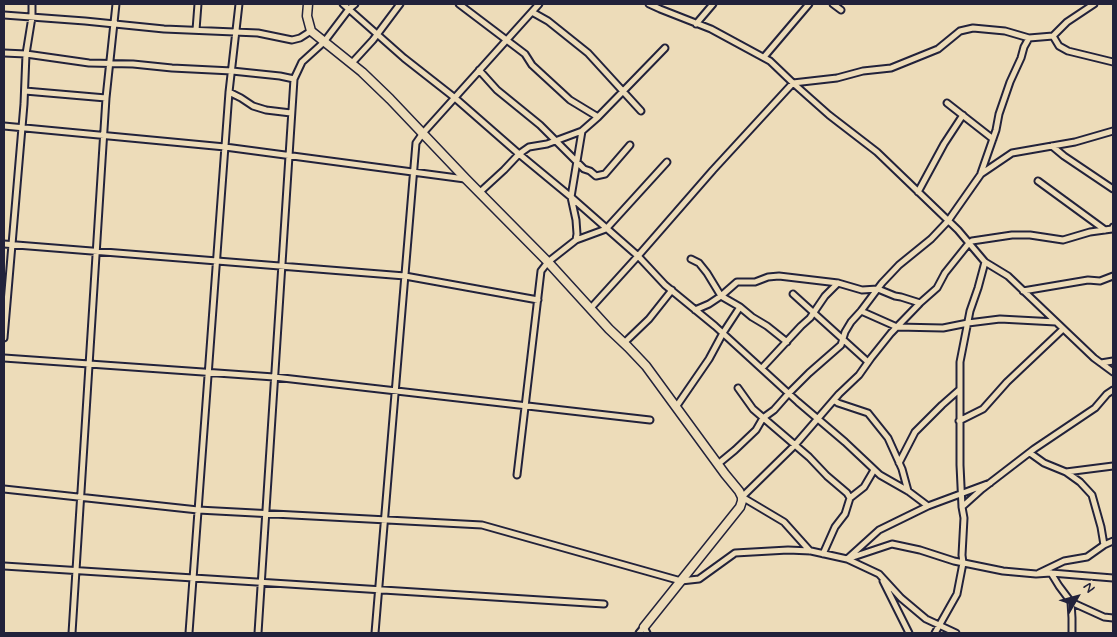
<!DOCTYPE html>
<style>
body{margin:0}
#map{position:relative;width:1117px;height:637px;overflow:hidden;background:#eddcb9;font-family:Mynerve,sans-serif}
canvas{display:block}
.frame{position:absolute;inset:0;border:5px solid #22223b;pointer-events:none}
.north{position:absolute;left:1052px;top:572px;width:50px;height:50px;-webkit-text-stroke:4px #eddcb9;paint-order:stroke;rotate:52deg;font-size:14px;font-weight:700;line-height:20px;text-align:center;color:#22223b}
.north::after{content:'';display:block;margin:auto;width:18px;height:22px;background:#22223b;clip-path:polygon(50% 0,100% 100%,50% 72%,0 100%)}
</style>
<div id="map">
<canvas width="1117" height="637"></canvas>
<div class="frame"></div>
<div class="north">N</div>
</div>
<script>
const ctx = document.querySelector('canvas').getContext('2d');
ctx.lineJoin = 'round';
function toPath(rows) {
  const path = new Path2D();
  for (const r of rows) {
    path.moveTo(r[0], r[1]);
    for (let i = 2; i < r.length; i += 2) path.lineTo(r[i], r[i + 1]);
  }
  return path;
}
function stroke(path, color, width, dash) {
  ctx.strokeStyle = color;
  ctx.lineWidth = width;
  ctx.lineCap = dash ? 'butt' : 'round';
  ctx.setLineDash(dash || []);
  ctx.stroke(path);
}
const street = toPath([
 [343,4,404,58,455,98,519,154,571,197,638,256,665,285,715,326,798,402,845,442,880,475,908,491,928,506],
 [459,4,525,54,532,65,570,100,598,117],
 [649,4,660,9,711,29,770,61,793,83,829,115,877,152,958,230,985,262,1008,276,1094,358,1113,372],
 [833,4,841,10],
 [532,12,548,21,588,53,641,111],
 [4,15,85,21,164,29,258,33,292,40,300,38,311,31],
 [696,24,713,4],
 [196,30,198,4],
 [1053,36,1059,46,1068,51,1113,62],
 [4,53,26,54,89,63,133,64,172,68,232,71,280,76,294,79],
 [764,57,809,4],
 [351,64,373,40,400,4],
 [479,70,497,90,540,125,584,169,590,171,596,176,605,174,630,145],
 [25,91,106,98],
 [229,92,241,98,253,106,266,110,291,113],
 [947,103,993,139],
 [4,126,225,147,465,179],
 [1052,146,1064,156,1113,189],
 [981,173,996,130,999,114,1010,82,1021,58,1024,47,1029,38],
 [1038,181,1105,230],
 [480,192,504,170,519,154,529,147,547,144,582,131,598,117,665,48],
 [918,192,944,144,963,115],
 [576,240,577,234,576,220,571,197,582,131],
 [4,244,405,276,538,300],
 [691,259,699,263,707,273,721,296,740,307,752,317,767,326,787,342],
 [1023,291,1088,280,1100,281,1113,276],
 [793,294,868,362],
 [590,309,638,256,713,170,793,83,837,78,863,71,891,68,938,49,960,31,973,28,1005,31,1029,38,1053,36,1067,22,1094,4],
 [695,310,709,304,721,296,737,282,755,282,768,277,779,276,838,283,862,290,878,289,895,296,901,297,920,303],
 [861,311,897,327,943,328,968,323,1000,319,1056,322],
 [4,338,24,104,26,54,32,17,32,4],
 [624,343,649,319,672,290],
 [4,358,274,377,650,420],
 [1101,363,1113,361],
 [762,368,801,326,810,318,825,296,838,283],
 [738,388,753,409,809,457,827,476,847,493,850,498],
 [834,400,838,403,868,413,888,438,902,469,908,491],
 [676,407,709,359,723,333,740,307],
 [959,421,983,409,1007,382,1063,329],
 [1030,453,1044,463,1066,472,1080,482,1092,495,1101,527,1104,545],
 [899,463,915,432,942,405,959,390],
 [718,464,735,450,756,430,763,418,774,410,789,393,809,373,841,345,845,332,851,322,861,311,882,283,899,265,931,239,948,221,981,174,1012,153,1075,142,1113,131],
 [1066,472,1113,466],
 [517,475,541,271,548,262,576,240,606,229,667,162],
 [4,489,198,510,482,525,681,581,699,579,735,553,788,550,811,551,847,559,892,544,920,550,954,561,1003,571,1036,574,1051,573,1113,578],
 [962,507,982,489,1034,449,1095,408,1107,394,1113,390],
 [810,551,784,522,742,497,795,445,839,394,859,375,871,358,891,333,920,303,937,288,945,273,969,243,972,241,1012,235,1030,235,1063,240,1090,232,1112,229,1113,227],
 [823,554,835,527,845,514,850,498,864,487,874,470],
 [4,566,604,604],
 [1039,573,1064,561,1087,557,1104,545,1113,541],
 [1051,573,1059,586,1071,602,1104,617,1113,618],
 [883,581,909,633],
 [1071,602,1072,618,1072,633],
 [72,633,106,98,116,4],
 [189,633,229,92,239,4],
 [258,633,294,79,302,62,324,42,349,9,355,4],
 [375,633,416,143,423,133,539,4],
 [639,633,644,627,647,633],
 [935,633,957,594,963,563,962,555,964,518,962,507,960,465,960,362,970,311,978,288,985,262],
 [956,633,926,619,901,598,879,574,847,559,879,530,928,506,990,483]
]);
const secondary = toPath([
 [308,4,307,16,311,31,362,72,390,99,466,179,548,262,609,329,628,347,646,366,725,474,739,491,742,497,742,501,740,507,644,627]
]);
stroke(street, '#22223b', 9);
stroke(secondary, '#22223b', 11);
stroke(street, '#eddcb9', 5);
stroke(secondary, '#eddcb9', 8);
</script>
